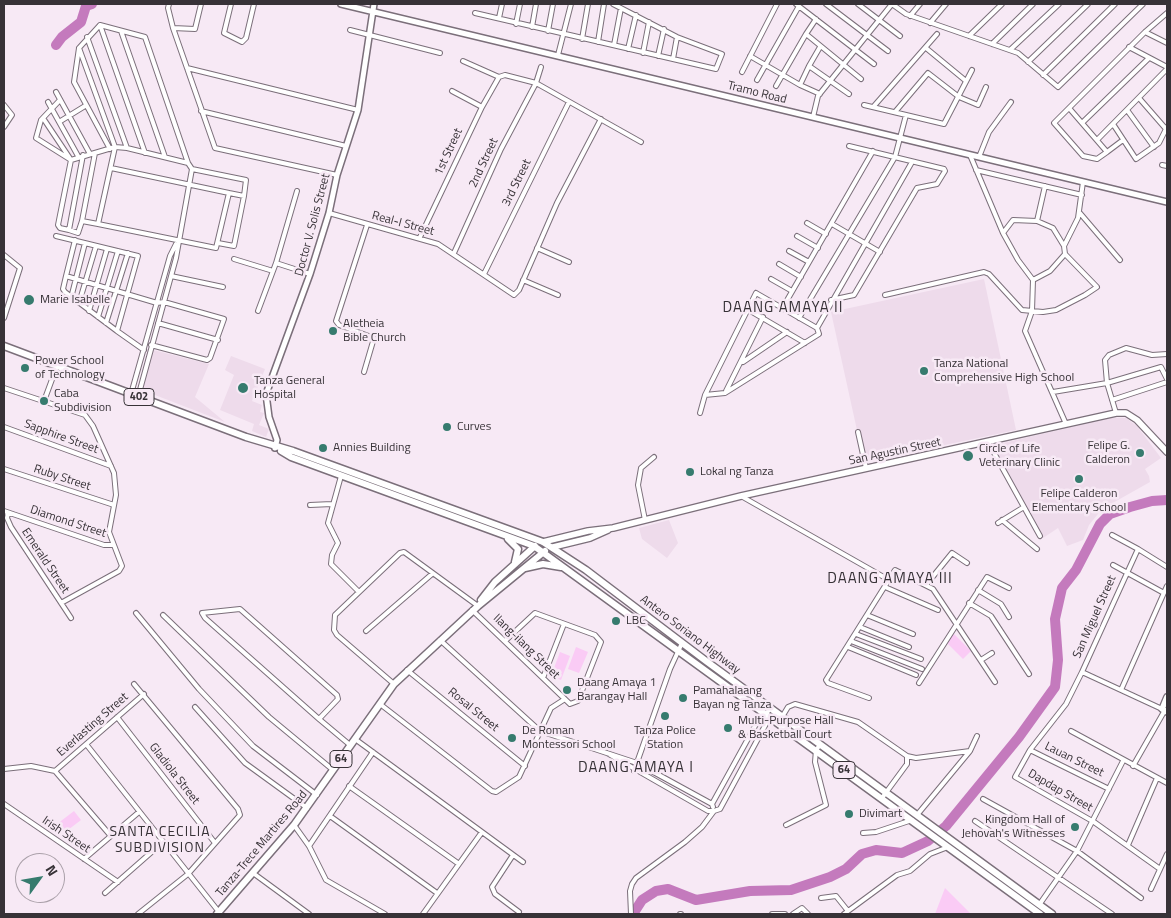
<!DOCTYPE html>
<style>
body{margin:0}
#map{position:relative;width:1171px;height:918px;overflow:hidden;background:#f7e9f5;font-family:"Titillium Web",sans-serif}
canvas{display:block}
.frame{position:absolute;inset:0;border:5px solid #373237;pointer-events:none}
.north{position:absolute;left:15px;top:853px;width:50px;height:50px;box-sizing:border-box;background:#f7e9f5;border:1px solid #aaa0a9;border-radius:50%;rotate:58deg;font-size:14px;font-weight:700;line-height:20px;text-align:center;color:#373237}
.north::after{content:'';display:block;margin:auto;width:18px;height:22px;background:#367b6e;clip-path:polygon(50% 0,100% 100%,50% 72%,0 100%)}
</style>
<div id="map">
<canvas width="1171" height="918"></canvas>
<div class="frame"></div>
<div class="north">N</div>
</div>
<script>
const ctx = document.querySelector('canvas').getContext('2d');
ctx.lineJoin = 'round';
function fill(path, color) {
  ctx.fillStyle = color;
  ctx.fill(path, 'evenodd');
}
function toPath(rows) {
  const path = new Path2D();
  for (const r of rows) {
    path.moveTo(r[0], r[1]);
    for (let i = 2; i < r.length; i += 2) path.lineTo(r[i], r[i + 1]);
  }
  return path;
}
function stroke(path, color, width, dash) {
  ctx.strokeStyle = color;
  ctx.lineWidth = width;
  ctx.lineCap = dash ? 'butt' : 'round';
  ctx.setLineDash(dash || []);
  ctx.stroke(path);
}
function write(font, color, halo, rows, align = 'center') {
  ctx.font = font + ' "Titillium Web",sans-serif';
  ctx.lineWidth = 5;
  ctx.setLineDash([]);
  ctx.textBaseline = 'middle';
  ctx.strokeStyle = halo;
  ctx.fillStyle = color;
  for (const [text, x, y, turn = 0] of rows) {
    ctx.save();
    ctx.translate(x, y);
    ctx.rotate((+turn || 0) * Math.PI / 180);
    ctx.textAlign = isNaN(turn) ? turn : align;
    if (halo) ctx.strokeText(text, 0, 0);
    ctx.fillText(text, 0, 0);
    ctx.restore();
  }
}
fill(toPath([
 [984,279,1016,430,864,462,831,312],
 [153,350,209,364,195,397,225,422,142,390],
 [231,356,265,369,252,401,262,405,260,412,264,413,259,425,269,429,266,437,252,431,254,424,220,410,234,375,225,370],
 [1111,418,1126,418,1137,426,1161,458,1145,469,1149,476,1150,482,1102,509,1089,525,1083,540,1067,546,1058,528,1043,538,990,446],
 [669,520,678,543,667,558,642,539,639,528]
]), '#eedbeb');
fill(toPath([
 [954,634,971,651,963,659,946,642],
 [576,647,588,652,579,673,568,669],
 [560,652,570,656,561,680,551,676],
 [74,811,81,820,64,833,57,824],
 [945,888,971,914,935,914]
]), '#facbf5');
stroke(toPath([
 [56,45,62,37,81,22,86,6,92,4],
 [633,914,642,900,656,891,668,889,696,900,750,891,791,890,830,877,846,869,862,854,876,850,902,853,928,841,946,826,1019,737,1055,687,1058,660,1055,619,1062,588,1076,570,1100,524,1110,514,1130,507,1152,501,1167,500]
]), '#c47abd', 10);
const minor = toPath([
 [169,4,168,8,173,28,215,148,337,175],
 [231,4,224,33,242,42,246,38,254,4],
 [796,4,874,64],
 [826,4,888,51],
 [858,4,900,36],
 [892,4,906,14,1018,53,1058,87,1143,4],
 [475,13,716,69,722,54,677,37,613,4],
 [910,16,920,4],
 [499,18,502,4],
 [930,23,946,4],
 [516,24,520,4],
 [100,25,145,153],
 [532,27,536,4],
 [173,28,195,29,201,4],
 [350,30,440,53],
 [121,31,165,157],
 [548,31,553,4],
 [1145,32,1167,43],
 [806,34,816,19],
 [969,36,1002,4],
 [87,37,127,148],
 [582,39,588,4],
 [598,42,604,4],
 [992,44,1033,4],
 [614,45,621,8],
 [1129,47,1167,67],
 [79,48,115,147,98,224,216,248,229,193,111,168],
 [926,48,966,81],
 [628,49,636,15],
 [1010,50,1059,4],
 [643,53,649,22],
 [558,55,571,4],
 [658,56,664,29],
 [750,56,800,85],
 [673,59,677,37],
 [463,61,499,77,505,75,536,83,641,142],
 [1028,62,1088,4],
 [809,66,820,47],
 [187,68,358,110],
 [742,72,777,4],
 [1043,75,1115,4],
 [757,80,799,6],
 [776,86,806,34,861,79],
 [452,91,482,107],
 [56,92,90,154],
 [820,94,800,85,809,66,849,94],
 [1139,98,1166,129],
 [60,100,41,120,36,138,71,160,115,147,127,148,188,163,192,169,246,180,244,196,229,193],
 [48,102,78,156],
 [4,105,12,115,4,127],
 [864,105,944,124,972,70],
 [874,106,937,34],
 [1069,108,1107,152,1097,159,1083,156,1054,123,1145,32,1167,13],
 [1127,110,1154,147],
 [201,111,346,146],
 [895,112,928,73,959,97,978,105,986,87],
 [813,117,818,96,892,4],
 [43,118,71,160,58,225,60,228,69,230],
 [59,122,85,106],
 [1083,122,1149,58],
 [1113,124,1136,159,1159,143,1167,127],
 [1098,139,1167,69],
 [110,149,74,82,79,48,100,25,145,37,188,163],
 [1107,152,1123,140],
 [83,155,69,230,78,233,82,221,95,153],
 [970,155,1003,233,1013,220,1037,221,1053,228,1064,246],
 [979,157,989,132,1011,102],
 [1162,165,1167,166],
 [976,170,1082,195],
 [1079,212,1120,260],
 [329,213,438,244,514,295,519,290,557,203,601,119],
 [82,221,98,224],
 [1037,221,1045,186],
 [807,223,826,234],
 [832,224,880,252],
 [1003,233,1018,260,1033,280,1032,311,1025,331,1066,424],
 [56,236,138,256,117,331,144,350],
 [797,236,818,248],
 [420,237,482,107,499,77],
 [218,243,234,246,244,196],
 [537,248,569,262],
 [789,251,809,262],
 [454,253,501,149,536,83,541,67],
 [4,255,20,268,4,318],
 [234,259,273,271],
 [276,263,310,274],
 [779,264,801,277],
 [484,274,569,102],
 [66,276,75,240],
 [171,276,223,287],
 [771,279,792,291],
 [523,280,558,295],
 [1033,280,1050,271,1065,254],
 [756,293,817,328,819,334,725,393,705,395,756,293],
 [885,295,984,272,989,274,1022,310,1043,312,1056,310,1085,295,1097,287,1065,254,1064,246,1078,218,1083,182],
 [71,298,85,243],
 [831,300,854,295,917,188,937,184,945,171,944,169,849,146],
 [79,303,96,246],
 [747,309,805,343],
 [782,309,873,151],
 [89,311,107,249],
 [258,311,276,263,297,191],
 [98,317,118,251],
 [799,318,895,157,906,115],
 [106,323,128,253],
 [158,323,218,340],
 [817,328,912,162],
 [117,331,65,292,63,289,66,276,157,303,164,302,224,319,210,358,207,360,151,345],
 [743,362,787,332],
 [364,372,374,338,339,325,336,321,367,225],
 [4,388,85,415,93,426,114,473,116,495,109,532,122,566,119,571,61,603],
 [726,391,763,317],
 [1053,392,1107,383,1105,360,1109,355,1126,348,1152,355,1167,354],
 [131,394,170,256,176,244],
 [138,397,176,258,192,169],
 [1112,400,1167,382],
 [44,401,57,366],
 [700,413,705,395],
 [1116,413,1107,383,1161,367,1167,379],
 [4,427,111,466],
 [858,432,866,468],
 [988,442,1040,536],
 [4,469,114,505],
 [341,476,328,523,338,543,332,555,331,564,359,592],
 [741,496,889,580],
 [310,505,332,504],
 [4,511,104,545,112,545],
 [8,513,7,518,11,527,71,618],
 [645,520,638,485,641,468,654,457],
 [1002,520,1037,549],
 [998,523,1024,507],
 [1112,535,1138,549],
 [1113,565,1164,593],
 [926,585,952,553,967,563],
 [885,587,938,610],
 [978,590,1001,604,1009,617],
 [969,603,991,616,1029,674],
 [472,610,570,704,578,701,601,642,595,635,535,613,505,641],
 [136,613,199,689,253,746,317,795],
 [163,615,269,717,333,770],
 [867,615,913,634],
 [860,627,909,647],
 [366,631,432,574],
 [856,634,921,659],
 [440,640,540,731,637,763,712,804],
 [851,641,922,669],
 [848,647,916,675],
 [981,660,992,653],
 [407,670,525,766],
 [1082,672,1066,704,1030,750,1015,777,1094,822,1160,869],
 [543,678,564,624],
 [919,683,987,577,1009,588],
 [134,684,238,809,240,815,188,874,138,914],
 [394,684,337,635,334,630,335,615,400,553,404,552,478,606],
 [1121,690,1167,586],
 [869,698,828,683,826,680,895,570,933,589,995,682],
 [380,704,492,791,496,792,519,777,551,708,565,699],
 [195,707,245,763,307,808],
 [1162,709,1082,672,1138,549,1167,567],
 [117,717,215,843],
 [319,719,338,699,337,695,240,609,202,613,205,618,319,719,350,745],
 [779,722,788,707,795,704,858,722,907,756,916,758,970,751],
 [1071,731,1167,783],
 [355,739,523,862],
 [86,744,219,912],
 [1030,750,1109,789],
 [607,753,708,811,714,811],
 [1133,766,1165,710],
 [4,769,31,766,55,771,110,835],
 [55,771,144,694],
 [634,771,670,669,682,643],
 [349,786,459,864],
 [882,798,907,764,907,756],
 [983,799,1077,851,1141,898],
 [4,804,118,882],
 [713,807,712,804,760,717,767,713,770,708],
 [917,815,970,751,977,736],
 [330,816,437,893],
 [975,821,1112,914],
 [294,825,309,846,326,880,385,914],
 [786,825,826,805,815,762,816,750,820,745],
 [863,833,876,832,912,820],
 [1128,845,1157,778],
 [309,846,373,752],
 [513,855,492,887,495,894,519,912],
 [84,859,139,812],
 [253,873,309,914],
 [1151,889,1167,854],
 [105,893,163,842],
 [821,898,836,896,848,911],
 [1039,905,1077,851,1123,761],
 [423,914,482,832],
 [631,914,630,891,632,884,636,878,685,842,702,827,714,811,720,809,767,722,767,716],
 [680,914,681,914],
 [772,914,785,914],
 [793,914,802,908,808,914],
 [844,914,897,875,910,871,930,854,948,847]
]);
const tertiary = toPath([
 [341,4,1167,202],
 [275,448,277,440,269,417,266,394,310,274,329,213,337,175,358,110,374,4]
]);
const secondary = toPath([
 [543,542,588,531,613,528,741,496,1116,413,1126,413,1137,420,1167,452],
 [553,547,590,538,608,530],
 [1167,697,1162,709,1167,712]
]);
const primary = toPath([
 [4,346,246,437,293,451,543,542,586,570,706,661,1052,914],
 [281,451,291,457,534,546,1040,914],
 [508,539,518,549,515,562],
 [525,568,543,564,561,567],
 [481,600,495,582,535,546],
 [217,914,294,825,394,684,478,606,545,551]
]);
stroke(minor, '#7b6f7a', 6);
stroke(tertiary, '#7b6f7a', 8);
stroke(secondary, '#7b6f7a', 8);
stroke(primary, '#7b6f7a', 9);
stroke(minor, '#fff', 4);
stroke(tertiary, '#fff', 5);
stroke(secondary, '#fff', 5.5);
stroke(primary, '#fff', 6);
for (const [x, y, r, color] of [
 [29,300,6,"#367b6e"],
 [333,331,5,"#367b6e"],
 [25,368,5,"#367b6e"],
 [924,371,5,"#367b6e"],
 [243,388,6,"#367b6e"],
 [44,401,5,"#367b6e"],
 [447,427,5,"#367b6e"],
 [323,448,5,"#367b6e"],
 [1140,453,5,"#367b6e"],
 [968,456,6,"#367b6e"],
 [690,472,5,"#367b6e"],
 [1079,479,5,"#367b6e"],
 [616,621,5,"#367b6e"],
 [567,690,5,"#367b6e"],
 [683,698,5,"#367b6e"],
 [665,716,5,"#367b6e"],
 [728,728,5,"#367b6e"],
 [512,738,5,"#367b6e"],
 [849,814,5,"#367b6e"],
 [1075,827,5,"#367b6e"]
]) {
  const dot = new Path2D();
  dot.arc(x, y, r, 0, 2 * Math.PI);
  ctx.fillStyle = color;
  ctx.fill(dot);
  stroke(dot, '#f7e9f5', 2);
}
for (const [x, y, w] of [
 [139,397,30],
 [341,759,22],
 [844,770,22]
]) {
  const box = new Path2D();
  box.roundRect(x - w / 2, y - 8.5, w, 17, 4);
  ctx.fillStyle = '#f7e9f5';
  ctx.fill(box);
  stroke(box, '#373237', 1);
}
write('bold 11px', '#373237', null, [
 ["402",139,397],
 ["64",341,759],
 ["64",844,770]
]);
write('12px', '#373237', '#f7e9f5', [
 ["Tramo Road",757,93,14],
 ["1st Street",449,152,-65],
 ["2nd Street",484,163,-65],
 ["3rd Street",517,183,-64],
 ["Real-I Street",403,224,15],
 ["Doctor V. Solis Street",313,225,-75],
 ["Sapphire Street",61,437,20],
 ["San Agustin Street",895,452,-12],
 ["Ruby Street",62,478,18],
 ["Diamond Street",68,522,18],
 ["Emerald Street",45,561,56],
 ["San Miguel Street",1095,617,-66],
 ["Antero Soriano Highway",690,635,37],
 ["Ilang-ilang Street",526,647,44],
 ["Rosal Street",473,710,39],
 ["Everlasting Street",93,725,-41],
 ["Lauan Street",1074,760,26],
 ["Gladiola Street",174,774,52],
 ["Dapdap Street",1060,791,30],
 ["Irish Street",66,835,34],
 ["Tanza-Trece Martires Road",262,844,-50]
]);
write('12px', '#373237', '#f7e9f5', [
 ["Marie Isabelle",40,300],
 ["Aletheia",343,324],
 ["Bible Church",343,338],
 ["Power School",35,361],
 ["of Technology",35,375],
 ["Tanza National",934,364],
 ["Comprehensive High School",934,378],
 ["Tanza General",254,381],
 ["Hospital",254,395],
 ["Caba",54,394],
 ["Subdivision",54,408],
 ["Curves",457,427],
 ["Felipe G.",1130,446,"right"],
 ["Calderon",1130,460,"right"],
 ["Annies Building",333,448],
 ["Circle of Life",979,449],
 ["Veterinary Clinic",979,463],
 ["Lokal ng Tanza",700,472],
 ["Felipe Calderon",1079,494,"center"],
 ["Elementary School",1079,508,"center"],
 ["LBC",626,621],
 ["Daang Amaya 1",577,683],
 ["Barangay Hall",577,697],
 ["Pamahalaang",693,691],
 ["Bayan ng Tanza",693,705],
 ["Multi-Purpose Hall",738,721],
 ["& Basketball Court",738,735],
 ["De Roman",522,731],
 ["Montessori School",522,745],
 ["Tanza Police",665,731,"center"],
 ["Station",665,745,"center"],
 ["Divimart",859,814],
 ["Kingdom Hall of",1065,820,"right"],
 ["Jehovah's Witnesses",1065,834,"right"]
], 'left');
ctx.letterSpacing = '1px';
write('14px', '#373237', '#f7e9f5', [
 ["SANTA CECILIA",160,833],
 ["SUBDIVISION",160,849]
]);
ctx.letterSpacing = '0px';
ctx.letterSpacing = '1px';
write('15px', '#373237', '#f7e9f5', [
 ["DAANG AMAYA II",783,308],
 ["DAANG AMAYA III",890,579],
 ["DAANG AMAYA I",636,768]
]);
ctx.letterSpacing = '0px';
</script>
